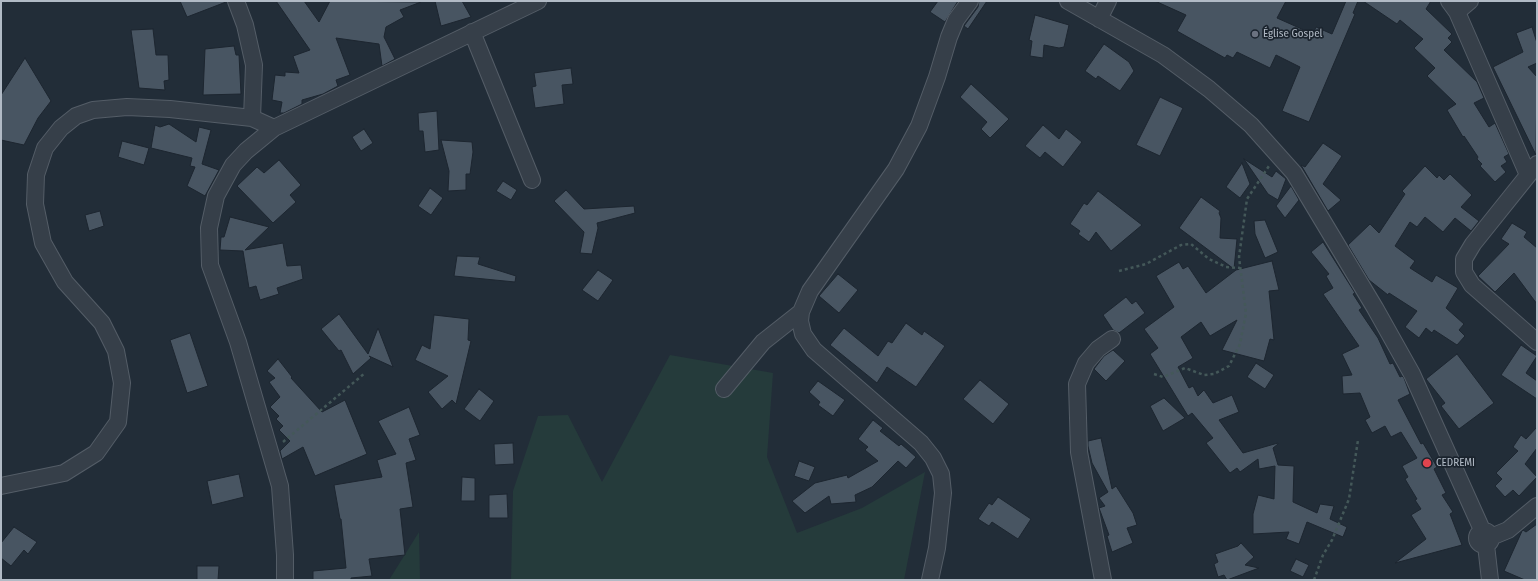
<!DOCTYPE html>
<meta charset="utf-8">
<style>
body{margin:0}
#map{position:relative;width:1538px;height:581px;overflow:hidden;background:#222d38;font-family:"Fira Sans Condensed",sans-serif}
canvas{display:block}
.frame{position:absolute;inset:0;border:2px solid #b1bac5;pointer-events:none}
</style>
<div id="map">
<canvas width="1538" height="581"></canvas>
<div class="frame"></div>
</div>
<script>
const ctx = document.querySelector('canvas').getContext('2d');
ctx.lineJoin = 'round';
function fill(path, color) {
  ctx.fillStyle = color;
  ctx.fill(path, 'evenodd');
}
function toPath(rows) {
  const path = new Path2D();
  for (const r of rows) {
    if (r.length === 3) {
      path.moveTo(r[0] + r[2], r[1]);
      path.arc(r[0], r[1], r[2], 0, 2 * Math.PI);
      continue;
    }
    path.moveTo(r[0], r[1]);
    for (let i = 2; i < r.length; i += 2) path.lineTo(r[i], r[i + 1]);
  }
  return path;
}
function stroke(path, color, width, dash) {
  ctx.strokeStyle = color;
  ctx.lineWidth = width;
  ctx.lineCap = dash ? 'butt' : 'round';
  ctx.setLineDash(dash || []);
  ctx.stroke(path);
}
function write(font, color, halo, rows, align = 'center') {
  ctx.font = font + ' "Fira Sans Condensed",sans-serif';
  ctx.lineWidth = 3.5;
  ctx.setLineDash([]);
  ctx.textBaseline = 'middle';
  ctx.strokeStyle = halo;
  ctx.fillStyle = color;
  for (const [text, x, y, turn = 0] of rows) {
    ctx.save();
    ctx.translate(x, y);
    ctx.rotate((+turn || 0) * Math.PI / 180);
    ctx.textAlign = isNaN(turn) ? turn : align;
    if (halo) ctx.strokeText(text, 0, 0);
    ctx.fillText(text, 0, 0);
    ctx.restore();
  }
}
fill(toPath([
 [670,355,773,373,767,457,797,533,862,508,925,472,904,580,511,580,513,491,538,416,568,415,602,482],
 [419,532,420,580,389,580]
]), '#253b3b');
const building = toPath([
 [180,1,226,1,226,2,187,17,180,1],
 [276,1,304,1,319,22,330,1,421,2,400,10,404,17,386,27,384,37,395,59,382,66,379,44,336,38,350,75,336,80,338,86,323,94,302,100,302,104,284,113,280,113,282,102,272,100,275,75,285,76,285,72,299,73,293,56,310,50,276,1],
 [435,1,462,1,471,17,441,26,435,1],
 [938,1,958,1,945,22,930,12,938,1],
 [979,1,987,1,968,29,964,26,978,7,979,1],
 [1155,1,1286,1,1277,18,1313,34,1316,27,1332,34,1346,1,1358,1,1353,13,1355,14,1309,122,1282,111,1300,67,1276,55,1270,68,1237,52,1233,58,1227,55,1225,58,1177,31,1186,15,1155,1],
 [1363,1,1431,1,1426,9,1452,34,1448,38,1452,42,1444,50,1477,82,1484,98,1474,103,1489,127,1495,123,1509,154,1504,157,1507,162,1501,166,1506,172,1495,182,1480,166,1482,164,1477,159,1478,157,1464,136,1463,137,1447,110,1456,104,1427,76,1435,68,1414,48,1423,39,1400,20,1397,24,1363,1],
 [1035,15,1069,25,1064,47,1059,48,1044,45,1043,58,1030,56,1032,41,1029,40,1035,15],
 [1532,27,1537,43,1537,63,1528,67,1537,77,1536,155,1493,67,1523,52,1516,33,1532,27],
 [153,29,156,55,168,55,169,80,164,81,165,90,139,88,131,30,153,29],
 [1104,44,1129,62,1134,71,1120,91,1098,76,1096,79,1085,71,1104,44],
 [234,46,236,55,239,55,241,94,203,95,205,49,234,46],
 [25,58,51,101,38,118,24,145,1,140,1,95,25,58],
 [571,68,573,84,562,85,564,104,535,108,532,87,536,86,534,73,571,68],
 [971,84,1009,119,990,138,981,129,987,122,960,97,971,84],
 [1160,97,1183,108,1160,156,1136,145,1160,97],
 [437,111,439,150,425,152,423,131,419,131,418,113,437,111],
 [169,124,196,142,199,127,211,130,202,164,219,170,205,196,187,186,195,167,190,166,192,158,151,148,155,125,160,127,169,124],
 [1043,125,1059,139,1066,129,1082,142,1063,167,1045,152,1040,158,1025,146,1043,125],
 [364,129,373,143,361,151,352,137,364,129],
 [441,140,472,142,473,152,470,174,466,174,466,190,448,191,449,171,441,140],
 [122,141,149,148,144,165,118,157,122,141],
 [1323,143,1342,156,1323,184,1341,200,1328,211,1301,165,1305,167,1323,143],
 [1244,159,1272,177,1276,171,1286,179,1278,200,1268,194,1244,159],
 [279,160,301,185,290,195,296,202,273,223,237,186,257,167,264,173,279,160],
 [1242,163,1250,184,1240,198,1226,187,1242,163],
 [1425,166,1437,178,1439,175,1444,180,1450,174,1472,195,1461,207,1479,221,1471,231,1455,218,1443,232,1425,217,1417,227,1410,222,1395,246,1415,261,1410,268,1432,282,1436,275,1458,288,1446,308,1464,324,1459,330,1465,336,1457,345,1434,330,1432,333,1426,328,1419,338,1405,327,1417,311,1389,293,1388,295,1369,280,1348,245,1370,224,1379,233,1405,194,1402,191,1425,166],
 [503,181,517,190,511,200,496,191,503,181],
 [1291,186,1299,200,1285,218,1276,206,1291,186],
 [430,188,443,198,431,215,418,206,430,188],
 [566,190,584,209,634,206,635,213,597,223,598,228,592,254,580,253,584,232,554,201,566,190],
 [1098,191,1142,225,1111,251,1096,232,1089,242,1078,234,1080,231,1070,224,1084,203,1087,205,1098,191],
 [1201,197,1220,211,1219,213,1221,218,1220,238,1237,239,1234,269,1179,228,1201,197],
 [100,211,104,226,89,231,85,215,100,211],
 [230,217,269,227,245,250,283,243,287,266,301,265,303,279,277,288,279,294,260,300,256,286,249,288,243,251,220,250,221,237,224,237,230,217],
 [1265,220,1278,252,1265,258,1255,234,1254,221,1265,220],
 [1512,223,1527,232,1524,237,1537,248,1537,304,1514,273,1495,292,1478,276,1509,244,1501,239,1512,223],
 [1323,242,1355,293,1353,294,1362,308,1359,310,1378,338,1390,364,1393,363,1400,377,1402,376,1404,378,1410,394,1398,400,1421,444,1423,443,1437,467,1434,469,1446,493,1442,495,1453,512,1450,514,1462,545,1395,563,1426,539,1411,515,1421,509,1415,500,1417,499,1405,479,1408,477,1402,466,1417,458,1401,432,1391,437,1385,426,1372,433,1365,420,1370,417,1360,393,1343,394,1342,376,1352,375,1342,354,1359,346,1323,294,1333,288,1326,276,1329,274,1311,252,1323,242],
 [457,256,480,257,478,264,516,276,515,282,454,276,457,256],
 [1272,261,1279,290,1269,291,1274,340,1270,339,1264,361,1222,350,1237,320,1210,336,1201,322,1181,337,1193,358,1178,367,1189,388,1193,386,1198,396,1204,390,1213,403,1232,395,1239,412,1219,420,1243,453,1278,443,1278,444,1273,448,1278,465,1294,466,1293,502,1317,513,1320,504,1334,506,1330,519,1347,527,1343,537,1307,522,1299,544,1286,539,1289,532,1253,534,1253,514,1258,495,1274,499,1275,466,1259,469,1258,459,1240,472,1237,468,1230,473,1206,443,1213,438,1192,413,1188,416,1150,354,1158,348,1144,329,1174,307,1156,276,1179,262,1183,269,1188,266,1206,293,1236,270,1272,261],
 [598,270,613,280,598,301,582,290,598,270],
 [838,274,858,290,839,313,819,296,838,274],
 [1126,297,1132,304,1136,301,1145,313,1119,333,1113,330,1103,315,1126,297],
 [339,314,368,354,378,328,393,367,369,356,371,358,353,374,341,350,339,351,321,329,339,314],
 [434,315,469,319,468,340,471,341,456,404,452,400,442,409,428,392,448,376,415,360,422,345,430,349,434,315],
 [906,323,922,335,924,331,945,346,916,387,887,367,877,383,830,345,844,328,878,356,888,341,892,343,906,323],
 [190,333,208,386,187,393,170,340,190,333],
 [1521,345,1537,356,1526,373,1537,381,1537,399,1501,375,1521,345],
 [1113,350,1125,361,1106,381,1094,369,1104,356,1113,350],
 [1457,354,1494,403,1459,429,1441,406,1445,403,1426,379,1457,354],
 [278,359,292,377,291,378,322,412,345,400,367,454,315,476,303,447,282,459,280,451,290,441,279,430,283,426,276,419,279,416,270,407,280,397,269,382,275,378,267,371,278,359],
 [1256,363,1274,375,1265,389,1247,377,1256,363],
 [980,380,1009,404,993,424,963,399,980,380],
 [818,381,845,400,833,416,818,405,820,402,809,392,818,381],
 [479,389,494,401,480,421,464,409,479,389],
 [1164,398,1185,418,1163,431,1150,406,1164,398],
 [409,407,420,435,409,439,416,460,406,463,413,507,400,509,405,555,369,559,372,576,351,578,351,580,313,580,313,571,346,568,341,519,340,519,334,485,382,477,377,460,396,454,378,421,409,407],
 [873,420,883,428,880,431,899,446,901,444,916,457,906,468,898,461,872,487,855,495,856,502,831,504,829,496,805,513,792,501,815,483,847,475,848,478,878,461,865,450,868,447,858,439,873,420],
 [1537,427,1537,448,1525,464,1537,477,1519,496,1513,490,1505,497,1495,486,1502,479,1496,473,1518,451,1513,447,1521,435,1526,439,1537,427],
 [1101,438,1112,489,1116,486,1133,513,1137,525,1127,528,1133,543,1112,552,1107,536,1109,535,1099,508,1105,506,1099,498,1108,492,1092,463,1088,446,1088,441,1101,438],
 [513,443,514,464,495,465,494,444,513,443],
 [799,461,815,467,809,481,794,476,799,461],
 [239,474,244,497,212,505,207,481,239,474],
 [462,477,475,478,475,501,461,501,462,477],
 [507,494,508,518,489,518,489,495,507,494],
 [998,497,1031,519,1018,539,992,522,989,526,978,519,989,503,992,505,998,497],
 [1537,524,1537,580,1525,580,1504,571,1522,531,1523,530,1526,532,1537,524],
 [14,527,37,542,28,554,24,550,11,566,1,558,1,543,14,527],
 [1241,543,1254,557,1245,565,1259,568,1227,580,1224,575,1218,577,1214,564,1218,562,1215,554,1238,546,1241,543],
 [1296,559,1309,565,1303,577,1290,571,1296,559],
 [197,566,219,566,218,580,197,580,197,566]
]);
fill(building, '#485562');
stroke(building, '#1d2630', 1);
const minor = toPath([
 [236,1,245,25,254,65,252,118],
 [1068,1,1163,55,1209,89,1251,125,1294,173,1375,308,1412,374,1483,532],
 [1449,1,1457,12,1528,175],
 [1457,12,1470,1],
 [1099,19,1108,1],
 [472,32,532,180],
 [1537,164,1473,244,1464,259,1464,272,1472,285,1537,342],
 [724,389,763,342,801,312],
 [1,486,64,473,96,453,118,422,122,383,116,351,102,323,65,282,43,243,35,204,36,175,45,148,61,128,76,116,93,110,127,107,170,109,252,118,274,128],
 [1484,538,7],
 [1491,537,1508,530,1537,506],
 [1486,545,1490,580],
 [285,580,285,555,280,486,238,342,210,265,209,228,216,196,233,165,246,151,274,128,538,1],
 [930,580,937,548,943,493,941,474,933,458,921,443,814,350,803,334,800,321,801,312,810,291,896,169,919,126,937,77,949,37,956,20,970,1],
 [1103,580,1079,452,1077,384,1086,363,1098,349,1112,339]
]);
stroke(minor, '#545d67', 18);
stroke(toPath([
 [1119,271,1146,264,1181,245,1191,244,1209,259,1226,267,1240,268],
 [1154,374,1163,377,1185,368,1204,375,1214,374,1229,366,1240,344,1246,313,1239,257,1247,199,1269,166],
 [283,442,365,373],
 [1314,580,1323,555,1332,540,1349,499,1358,440]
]), '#445859', 2.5, [3, 3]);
stroke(minor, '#363f49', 16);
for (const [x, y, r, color] of [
 [1255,34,4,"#6b7280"],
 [1427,463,5,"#e0444e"]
]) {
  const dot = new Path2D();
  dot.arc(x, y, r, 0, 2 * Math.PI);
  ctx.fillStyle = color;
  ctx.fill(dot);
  stroke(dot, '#1b242e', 1.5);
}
write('11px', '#b1bac5', '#1b242e', [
 ["Église Gospel",1263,34],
 ["CEDREMI",1436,463]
], 'left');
</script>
